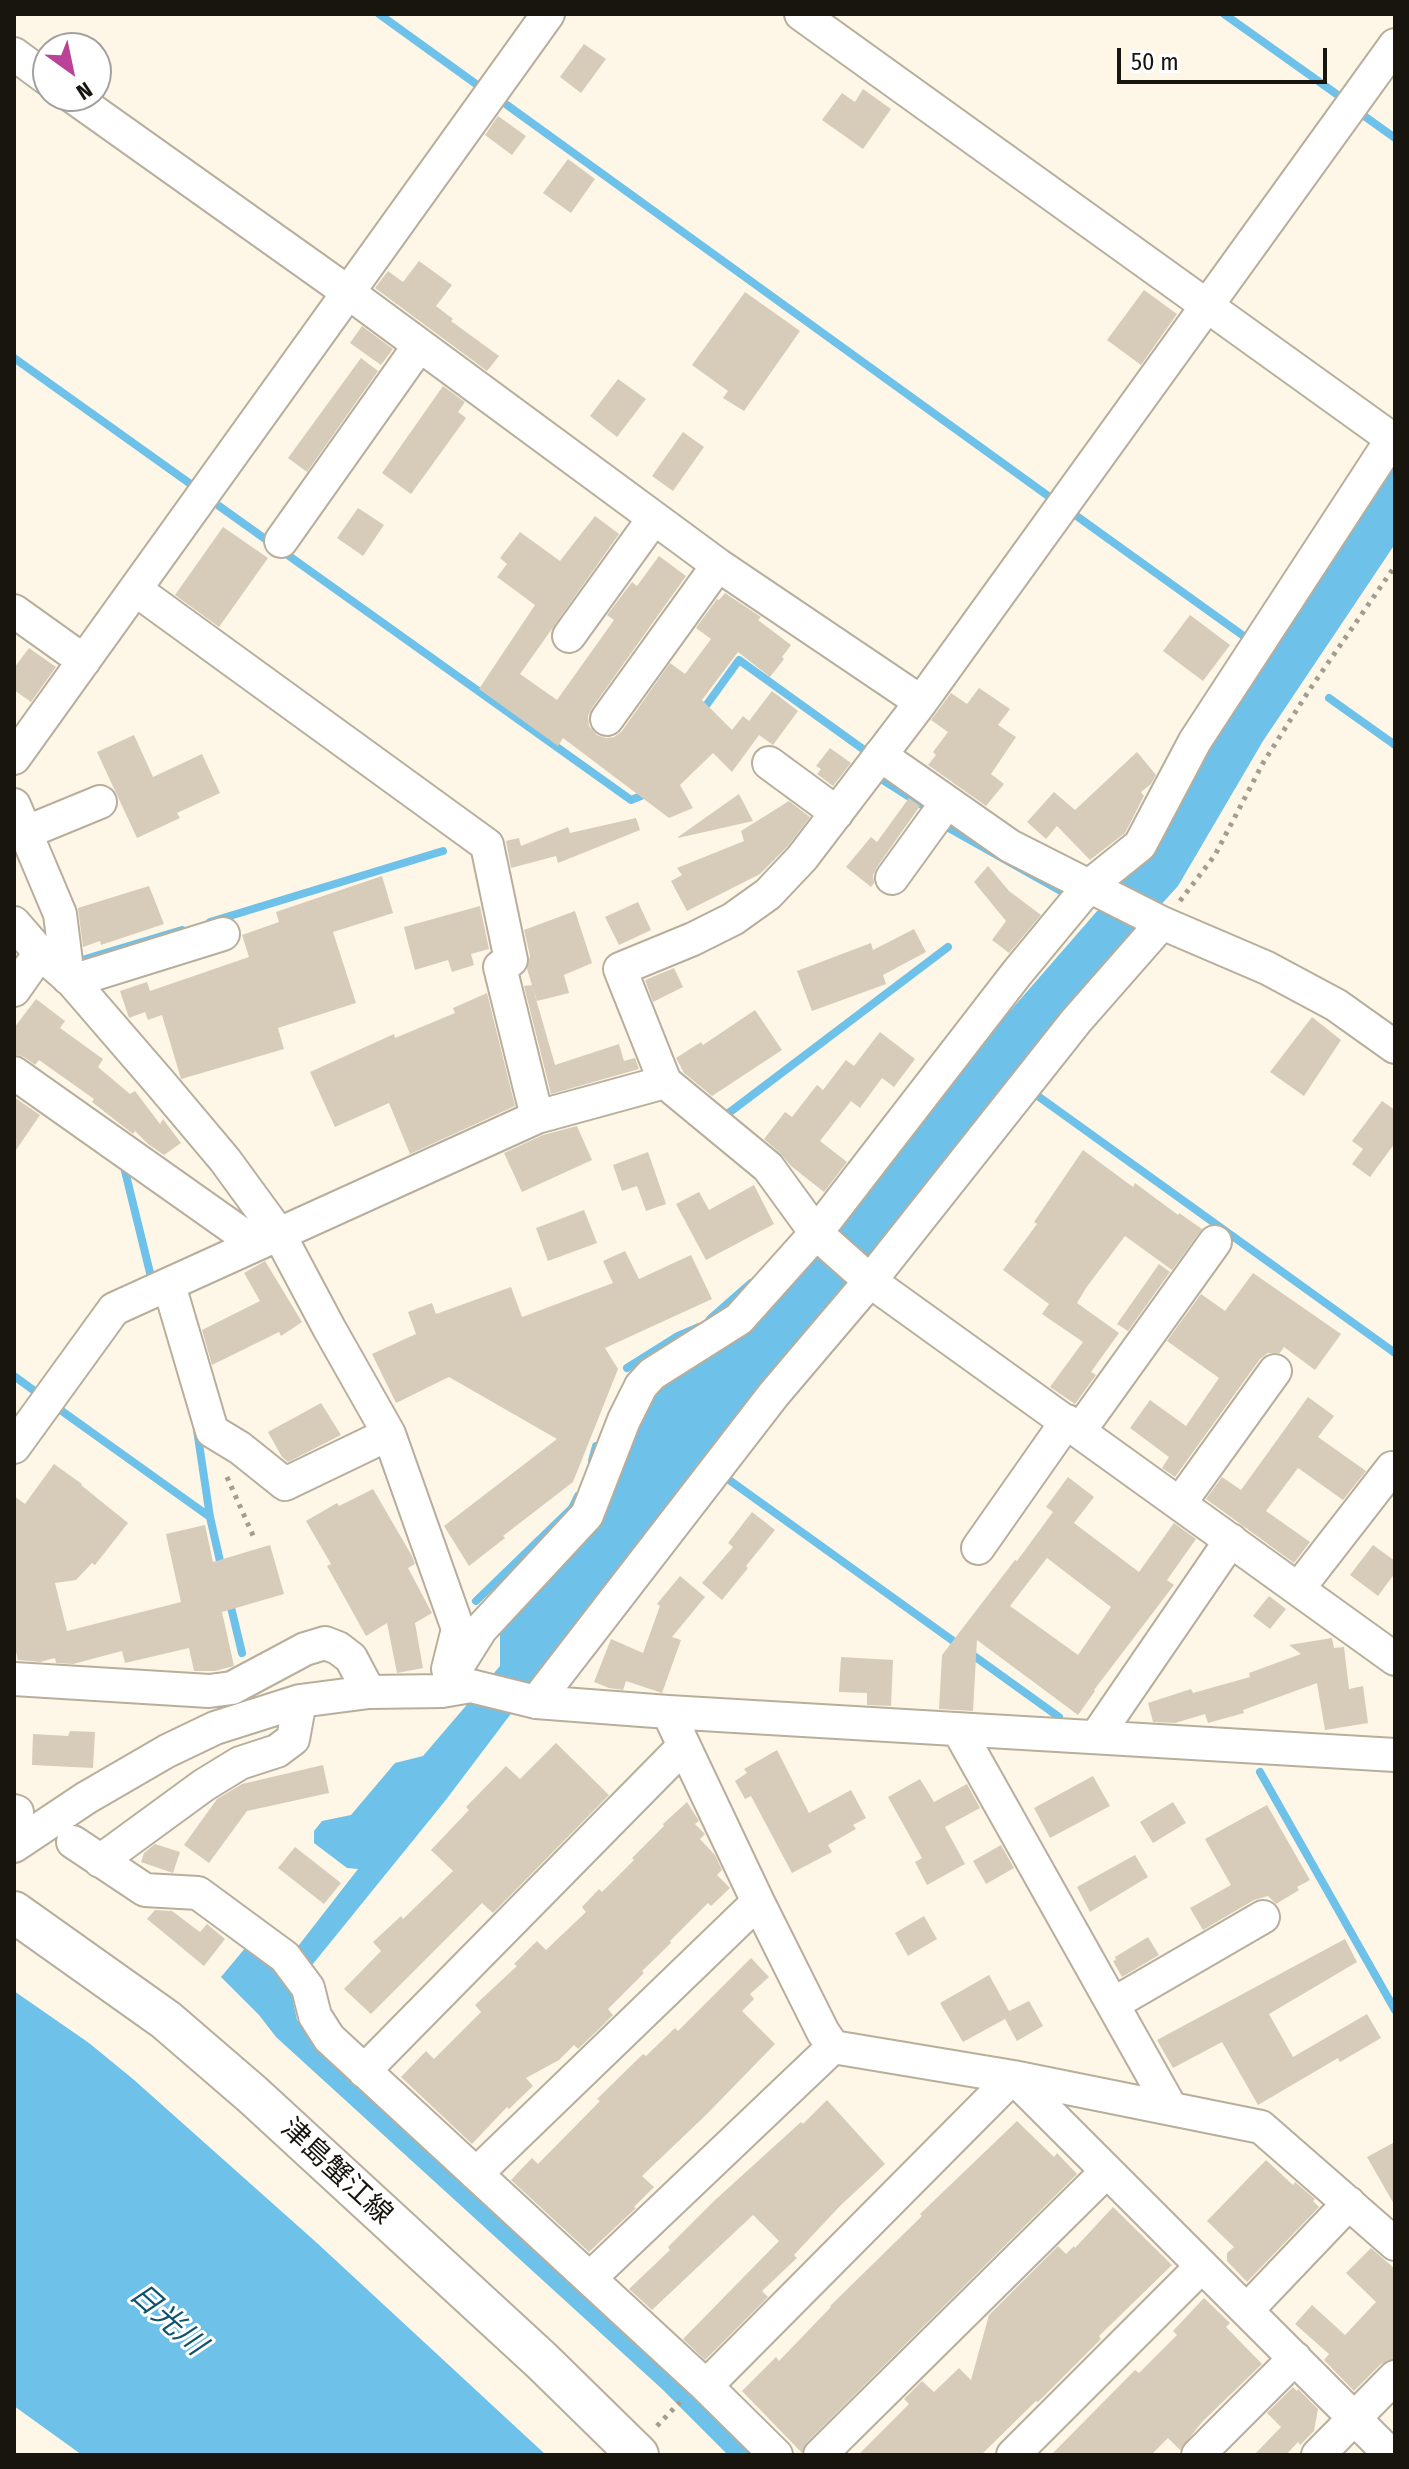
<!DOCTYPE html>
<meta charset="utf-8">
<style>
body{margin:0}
#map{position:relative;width:1409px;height:2469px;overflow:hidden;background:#fef6e7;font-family:"Fira Sans Condensed",sans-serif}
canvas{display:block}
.frame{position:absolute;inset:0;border:16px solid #18150e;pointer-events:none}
.north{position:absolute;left:32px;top:32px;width:80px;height:80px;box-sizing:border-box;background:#fff;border:2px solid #a3a19f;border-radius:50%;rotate:147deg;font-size:22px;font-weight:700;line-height:32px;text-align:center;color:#18150e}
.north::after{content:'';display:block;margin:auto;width:28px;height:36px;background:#ba4398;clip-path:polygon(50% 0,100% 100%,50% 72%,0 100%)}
.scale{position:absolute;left:1117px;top:48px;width:210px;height:36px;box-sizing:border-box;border:4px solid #18150e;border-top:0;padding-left:10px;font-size:24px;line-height:28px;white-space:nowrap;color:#18150e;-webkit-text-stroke:6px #fff;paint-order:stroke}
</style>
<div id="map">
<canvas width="1409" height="2469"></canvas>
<div class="frame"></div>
<div class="north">N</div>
<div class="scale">50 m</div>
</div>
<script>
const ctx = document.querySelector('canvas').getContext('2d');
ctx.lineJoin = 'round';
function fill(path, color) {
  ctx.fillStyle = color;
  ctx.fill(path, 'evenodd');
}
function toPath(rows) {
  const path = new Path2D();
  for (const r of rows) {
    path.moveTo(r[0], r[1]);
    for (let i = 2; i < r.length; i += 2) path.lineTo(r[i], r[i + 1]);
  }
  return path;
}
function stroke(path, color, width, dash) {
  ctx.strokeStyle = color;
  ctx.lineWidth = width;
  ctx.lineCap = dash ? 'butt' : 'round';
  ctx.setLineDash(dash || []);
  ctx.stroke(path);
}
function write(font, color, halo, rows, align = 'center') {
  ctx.font = font + ' "Fira Sans Condensed","Noto Sans JP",sans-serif';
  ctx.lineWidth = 6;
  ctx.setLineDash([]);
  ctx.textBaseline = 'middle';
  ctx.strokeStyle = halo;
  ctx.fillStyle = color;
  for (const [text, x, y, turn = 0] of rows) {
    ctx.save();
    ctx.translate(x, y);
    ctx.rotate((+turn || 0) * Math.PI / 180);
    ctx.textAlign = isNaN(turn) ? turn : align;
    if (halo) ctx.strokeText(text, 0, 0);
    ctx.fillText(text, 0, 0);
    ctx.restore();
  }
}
fill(toPath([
 [1395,465,1395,544,1263,741,1178,886,1062,1013,917,1200,705,1457,445,1801,291,1991,297,2020,323,2052,762,2455,728,2455,662,2389,276,2037,259,2015,221,1977,246,1947,278,1972,358,1869,347,1868,314,1843,314,1831,322,1821,351,1815,395,1763,423,1756,500,1666,500,1628,655,1394,666,1382,743,1333,805,1270,1004,1018,1145,856,1199,757],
 [14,1991,89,2043,133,2079,317,2243,546,2455,82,2455,14,2406]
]), '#6ec1e9');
stroke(toPath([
 [379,14,476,84],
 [1224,14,1342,98],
 [507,105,1051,498],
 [1360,113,1395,138],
 [14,358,192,485],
 [219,506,631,800,641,796,646,790],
 [1071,512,1245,637],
 [1329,698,1395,745],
 [700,714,739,660,867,752],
 [881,779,925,807],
 [947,827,1068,895],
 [210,922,443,851],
 [82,960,182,930],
 [1035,1094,1395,1353],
 [726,1115,948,947],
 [125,1171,152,1281],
 [710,1319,751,1283],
 [627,1368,678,1336,699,1327],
 [14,1376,36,1392],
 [59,1409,210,1517],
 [197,1430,210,1517,222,1570],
 [592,1461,596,1446],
 [725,1477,1059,1717],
 [229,1599,242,1653],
 [476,1601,572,1508,578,1496],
 [1260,1772,1395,2010]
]), '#6ec1e9', 8);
fill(toPath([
 [584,44,606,59,581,93,560,77],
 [863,89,891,109,863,149,822,120,842,93,855,102],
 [498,116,526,136,512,155,485,135],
 [568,159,595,179,571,213,543,193],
 [419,261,452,285,436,306,453,319,451,321,499,356,487,371,375,288,388,271,403,282],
 [1144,290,1177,314,1141,365,1107,340],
 [745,292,800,331,744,411,723,398,728,391,692,365],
 [362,326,393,349,381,365,350,343],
 [361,358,378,371,307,472,288,458],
 [618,379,646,399,617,437,590,416],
 [443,386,465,402,458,412,466,418,411,494,382,473],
 [683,432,704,447,673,491,652,476],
 [358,508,384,525,363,556,337,538],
 [595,516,619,534,520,674,557,700,614,620,607,615,632,582,637,586,659,556,686,576,592,708,588,716,589,726,597,735,606,738,614,737,622,731,670,663,685,674,711,639,696,628,717,599,719,600,725,593,761,617,758,620,791,645,782,657,784,659,770,677,738,652,702,700,732,730,743,716,749,721,772,691,798,711,773,745,759,735,732,772,713,753,680,785,693,808,669,818,563,738,558,746,479,689,535,605,497,577,507,564,500,558,520,532,560,561],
 [223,527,268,558,219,627,175,595],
 [1190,615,1230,645,1203,681,1163,651],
 [29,648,56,667,31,702,14,690,14,668],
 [979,688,1010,709,998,725,1016,737,991,774,1004,784,986,806,928,765,936,755,933,752,948,732,931,720,951,693,967,704],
 [134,735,153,777,202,754,220,793,177,813,180,818,137,838,97,752],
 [830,748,851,763,833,786,817,774,821,769,816,766],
 [1137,752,1156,775,1151,784,1141,792,1144,796,1125,833,1090,860,1057,826,1046,839,1027,822,1054,792,1075,810],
 [739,794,753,821,678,838,678,837],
 [909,798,920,806,877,867,873,875,874,883,871,887,846,867,871,837,877,842],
 [789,801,810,817,788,846,760,874,687,911,671,881,682,875,677,868,744,841,741,831],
 [636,818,640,830,558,863,556,856,511,868,506,841,519,838,521,846,568,827,570,833],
 [988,866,1009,891,1041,915,1009,953,992,940,1006,921,974,882],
 [382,876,393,913,333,932,356,1003,278,1028,284,1049,181,1079,162,1015,148,1020,145,1012,129,1018,120,991,147,982,150,991,249,957,242,935,279,922,276,912],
 [149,886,164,924,101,945,100,941,83,947,78,908],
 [638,902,651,930,619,945,605,917],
 [480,906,489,949,471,954,474,965,452,972,448,960,415,970,404,927],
 [575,911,592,963,564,975,569,993,537,1001,527,969,530,956,524,930],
 [914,929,926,952,883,975,886,984,812,1011,797,971,871,943,873,950],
 [674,968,683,987,653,1002,645,980],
 [532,985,555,1065,619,1044,624,1061,635,1058,639,1069,551,1094,524,986],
 [487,993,515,1106,410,1154,389,1103,335,1127,310,1072,394,1034,395,1038,455,1013,453,1008],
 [36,999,65,1021,60,1028,103,1059,98,1067,130,1094,135,1091,160,1124,163,1119,181,1143,164,1155,148,1144,135,1131,133,1134,92,1102,94,1099,39,1060,35,1065,24,1057,14,1054,14,1028],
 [755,1010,782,1050,712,1096,684,1073,676,1058,701,1042,703,1045],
 [1312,1017,1341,1040,1304,1096,1270,1072],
 [880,1032,915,1059,894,1087,882,1078,860,1108,851,1101,820,1141,847,1162,824,1192,791,1166,780,1153,764,1139,785,1112,792,1117,817,1085,823,1090,846,1060,854,1066],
 [14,1097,40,1115,14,1153],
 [1382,1101,1395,1110,1395,1143,1370,1177,1352,1164,1363,1149,1352,1141],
 [577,1126,592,1160,522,1192,504,1153,543,1135],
 [1083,1150,1133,1187,1135,1183,1178,1215,1179,1213,1202,1229,1172,1270,1125,1236,1086,1288,1077,1303,1119,1333,1091,1372,1096,1375,1075,1404,1050,1387,1083,1342,1042,1314,1049,1304,1003,1270,1037,1224,1034,1222],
 [648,1152,666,1204,646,1211,637,1186,622,1191,613,1165],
 [754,1185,774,1224,706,1260,676,1204,699,1192,709,1210],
 [584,1210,597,1243,548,1261,536,1228],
 [625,1251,639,1279,691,1255,712,1299,605,1348,618,1369,573,1482,503,1536,505,1538,469,1566,444,1526,557,1439,449,1377,396,1403,372,1354,416,1334,408,1312,432,1303,436,1314,511,1287,522,1317,613,1283,603,1261],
 [265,1261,302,1322,281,1336,279,1332,212,1365,202,1330,260,1301,244,1273],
 [1159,1264,1170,1272,1128,1331,1117,1324],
 [1253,1273,1341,1334,1315,1370,1284,1347,1280,1353,1268,1353,1260,1359,1175,1477,1162,1468,1169,1457,1130,1428,1150,1400,1186,1426,1219,1378,1167,1341,1201,1294,1225,1311],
 [1308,1397,1334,1416,1318,1437,1366,1471,1343,1500,1298,1468,1266,1511,1310,1542,1294,1563,1206,1499,1222,1477,1241,1490],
 [321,1403,341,1435,288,1462,282,1457,268,1432],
 [54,1464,82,1484,81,1485,128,1523,95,1565,92,1563,76,1580,55,1583,67,1631,181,1602,166,1534,205,1525,213,1562,270,1545,284,1594,222,1612,234,1666,215,1671,194,1671,189,1648,125,1663,122,1651,73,1664,56,1663,55,1658,40,1662,18,1660,14,1643,14,1496,25,1504],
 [1068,1477,1094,1497,1074,1523,1139,1572,1174,1523,1196,1539,1167,1580,1174,1585,1094,1690,1095,1691,1078,1715,977,1640,973,1711,939,1709,942,1655,1015,1560,1017,1561,1053,1512,1046,1507],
 [1047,1558,1111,1607,1078,1655,1010,1606],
 [373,1489,412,1556,415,1564,408,1568,432,1613,415,1623,423,1668,397,1673,387,1623,366,1636,327,1566,331,1564,306,1521,337,1503,339,1506],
 [752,1512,775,1530,746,1566,748,1568,722,1600,702,1583,733,1547,728,1543],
 [1373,1545,1395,1561,1395,1573,1378,1596,1350,1575],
 [680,1576,705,1597,672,1637,681,1640,662,1693,626,1681,623,1690,609,1688,594,1682,611,1639,643,1653,660,1606,657,1604],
 [1269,1596,1286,1609,1270,1629,1253,1616],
 [1332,1638,1334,1648,1344,1647,1349,1689,1363,1686,1368,1723,1325,1730,1317,1683,1243,1710,1244,1713,1208,1723,1205,1714,1175,1723,1153,1722,1148,1703,1191,1689,1193,1693,1250,1677,1249,1673,1301,1654,1289,1645],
 [841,1657,893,1660,891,1706,867,1705,867,1693,839,1692],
 [70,1731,95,1732,93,1768,32,1765,33,1734,68,1736],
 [556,1743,609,1795,493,1913,482,1903,371,2014,344,1989,381,1951,373,1942,401,1916,403,1919,453,1871,431,1850,469,1810,466,1807,506,1766,520,1779],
 [777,1750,809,1813,851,1790,866,1818,853,1825,856,1829,828,1845,832,1852,792,1873,751,1796,745,1799,735,1781,747,1773,744,1769],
 [323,1765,329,1793,247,1811,209,1863,184,1845,217,1799,242,1784],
 [1093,1776,1110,1806,1050,1838,1034,1808],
 [920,1779,934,1802,967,1784,980,1808,945,1827,965,1864,927,1885,915,1862,922,1858,888,1797],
 [687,1802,699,1821,695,1824,705,1834,700,1839,715,1855,722,1870,717,1875,730,1888,711,1906,708,1903,670,1941,671,1943,642,1971,644,1973,608,2009,613,2015,597,2031,578,2049,574,2045,559,2060,526,2078,533,2086,509,2109,507,2107,472,2144,401,2077,426,2051,434,2059,481,2012,475,2005,517,1966,514,1964,537,1941,546,1950,586,1912,582,1907,599,1889,602,1892,634,1860,632,1858,664,1826,663,1824],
 [1173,1802,1186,1823,1153,1843,1140,1822],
 [1267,1805,1310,1880,1297,1887,1299,1890,1276,1904,1268,1896,1254,1900,1203,1930,1190,1908,1231,1885,1205,1839],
 [155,1844,180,1852,173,1873,141,1862,144,1853],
 [1001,1845,1014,1868,986,1884,973,1861],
 [295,1847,341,1883,324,1904,278,1868],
 [1135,1855,1148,1877,1090,1912,1077,1887],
 [155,1910,172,1911,200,1932,207,1924,225,1939,204,1966,147,1919],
 [924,1916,937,1939,908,1956,895,1933],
 [1148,1937,1159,1955,1122,1977,1113,1961,1116,1960,1115,1957],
 [1345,1939,1357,1962,1269,2014,1293,2057,1367,2014,1381,2038,1340,2062,1338,2058,1258,2105,1222,2042,1173,2068,1157,2040],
 [751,1958,769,1977,750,1994,754,1999,742,2011,775,2044,707,2114,642,2176,654,2187,634,2207,636,2208,589,2252,511,2180,532,2158,538,2164,600,2101,597,2099,643,2054,646,2056,675,2028,678,2031],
 [989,1975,1009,2011,1029,2001,1043,2026,1017,2041,1005,2019,963,2042,940,2003],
 [827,2100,885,2164,840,2206,794,2255,797,2258,762,2291,768,2297,705,2360,683,2339,779,2241,753,2215,652,2310,629,2289,670,2250,668,2247,714,2201,801,2122,803,2124],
 [1017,2121,1054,2157,1057,2153,1077,2174,807,2442,802,2453,742,2391,776,2357,779,2361,831,2307,830,2306,922,2216,920,2214],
 [1395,2142,1395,2206,1367,2157],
 [1266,2160,1293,2185,1295,2182,1315,2199,1313,2201,1319,2207,1247,2282,1227,2261,1227,2253,1234,2247,1207,2221],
 [1113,2207,1172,2265,1099,2336,1101,2339,1038,2402,1036,2401,981,2455,858,2455,909,2404,904,2399,922,2381,934,2392,959,2368,971,2380,989,2315,1058,2246,1066,2254,1074,2246,1075,2248],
 [1371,2248,1395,2269,1395,2359,1381,2364,1354,2391,1324,2360,1329,2354,1295,2324,1312,2305,1345,2335,1376,2302,1346,2273],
 [1204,2298,1230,2323,1226,2327,1262,2364,1202,2422,1180,2450,1168,2438,1151,2455,1051,2455,1135,2370,1139,2373,1177,2335,1173,2331],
 [1293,2387,1297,2391,1298,2389,1318,2409,1314,2431,1300,2445,1298,2442,1286,2455,1254,2455,1281,2427,1267,2413]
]), '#d6ccb9');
const minor = toPath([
 [801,14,1395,441],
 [1395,45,921,702,802,858,768,894,733,919,693,939,620,969,665,1082,768,1167,816,1233,870,1281,1395,1659],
 [14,54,48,79],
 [72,96,349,293,718,565,921,702],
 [281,541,419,346],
 [136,590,487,845,511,960,500,967,537,1117],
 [14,611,84,661],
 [569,636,654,518],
 [607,719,718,565],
 [880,755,1010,846,1162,923,1267,968,1336,1005,1395,1047],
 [14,758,548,14],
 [769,763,837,813],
 [14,805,60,914,68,978],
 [27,832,100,802],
 [892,878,947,802],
 [14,923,40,953,72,981,161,1084,225,1160,279,1234,329,1328,389,1434,458,1629,448,1669],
 [72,981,223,934],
 [14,990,40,953],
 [14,1073,256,1244],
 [169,1285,212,1431,240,1448,285,1484,389,1434],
 [1080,1430,1215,1242],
 [14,1447,114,1309,537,1117,665,1082],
 [1180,1503,1275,1371],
 [978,1548,1067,1421],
 [1298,1589,1392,1468],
 [14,1679,209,1691,232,1688,305,1649,325,1643,338,1648,351,1658,369,1692],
 [442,1691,481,1629,587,1515,624,1420,641,1386,652,1374,739,1319,816,1233,1017,973,1089,886,1140,845,1195,741,1392,439],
 [536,1702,774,1394,870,1281,1076,1021,1162,923],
 [668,1712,758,1902,823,2032,833,2047,1013,2077,1261,2127,1395,2244],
 [959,1731,1171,2108],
 [1096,1737,1231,1540],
 [14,1811,17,1812],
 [73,1842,145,1890,198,1893,285,1957,308,1988,315,2016,329,2038,706,2386,776,2455],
 [14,1846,86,1798,167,1751,215,1728,300,1701,369,1692,442,1691,471,1686,536,1702,668,1712,1395,1755],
 [100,1861,204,1785,240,1763,277,1751,293,1739,300,1701],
 [1113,2004,1263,1917],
 [364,2071,684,1746],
 [1013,2077,1391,2455],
 [476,2174,758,1902],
 [590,2278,833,2047],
 [1247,2310,1349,2203],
 [706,2386,1013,2077],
 [820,2455,1107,2171],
 [1013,2455,1202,2266],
 [1198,2455,1295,2358],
 [1318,2455,1395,2377]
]);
const major = toPath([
 [14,1912,166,2020,253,2095,542,2361,638,2455]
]);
stroke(minor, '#b8ae9c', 36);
stroke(major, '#b8ae9c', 44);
stroke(toPath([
 [1180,901,1215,855,1263,763,1310,689,1395,566],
 [227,1477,255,1540],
 [657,2426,680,2402]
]), '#a39d91', 5, [4, 6]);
stroke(minor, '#fff', 32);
stroke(major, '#fff', 40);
write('28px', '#18150e', '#fff', [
 ["津島蟹江線",336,2172,43]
]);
write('italic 30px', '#0e536e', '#fff', [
 ["日光川",167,2320,42]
]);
</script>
